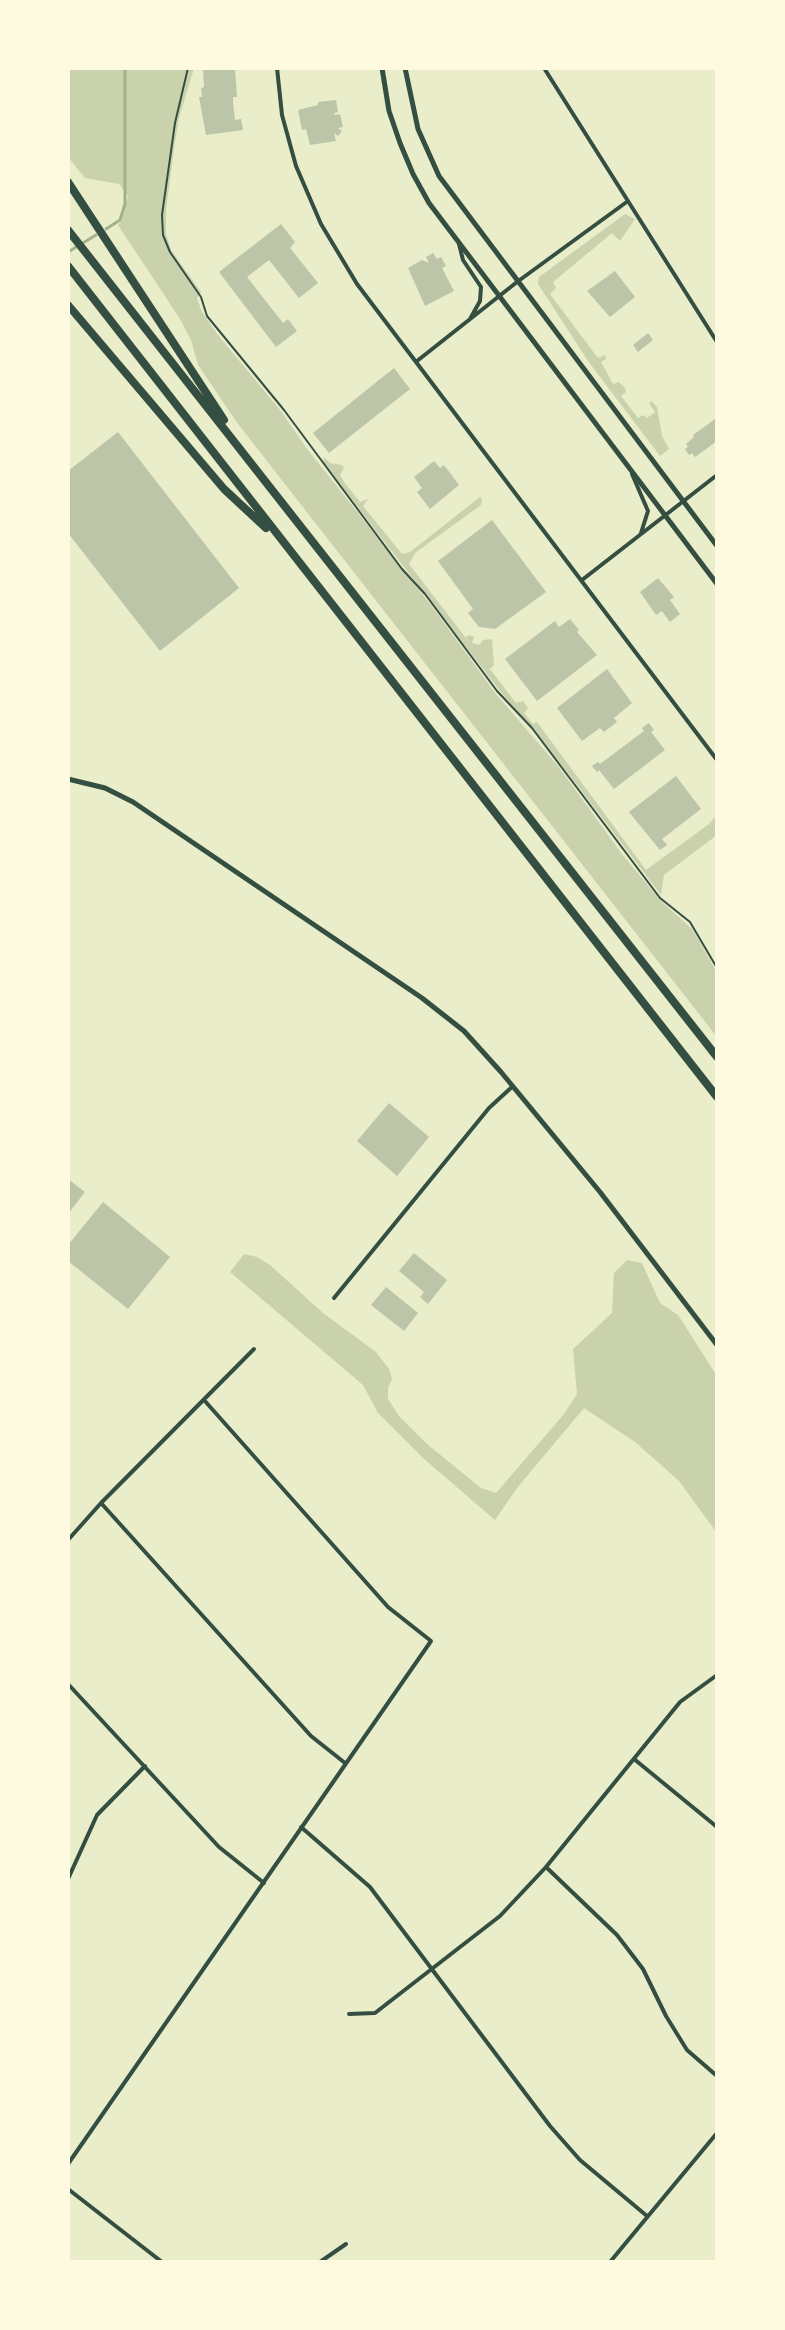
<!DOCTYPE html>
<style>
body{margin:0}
#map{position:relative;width:785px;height:2330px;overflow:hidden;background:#e9edc9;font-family:"Sofia Sans Condensed",sans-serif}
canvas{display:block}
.frame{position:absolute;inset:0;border:70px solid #fefae0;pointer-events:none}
</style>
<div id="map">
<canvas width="785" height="2330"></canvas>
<div class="frame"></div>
</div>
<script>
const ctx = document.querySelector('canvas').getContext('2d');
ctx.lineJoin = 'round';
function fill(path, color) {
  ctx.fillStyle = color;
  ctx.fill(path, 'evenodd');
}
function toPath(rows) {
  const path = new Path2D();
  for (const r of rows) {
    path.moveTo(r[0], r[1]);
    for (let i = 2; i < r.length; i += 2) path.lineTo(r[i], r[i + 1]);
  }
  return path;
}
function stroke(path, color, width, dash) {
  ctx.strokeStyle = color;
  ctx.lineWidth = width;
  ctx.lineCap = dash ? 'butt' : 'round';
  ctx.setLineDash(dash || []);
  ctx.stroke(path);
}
fill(toPath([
 [68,68,194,68,179,118,175,142,166,210,166,234,171,250,201,292,197,298,202,312,218,335,281,411,305,446,431,605,496,694,558,766,622,854,661,901,692,929,717,972,717,1037,238,424,198,365,191,340,180,319,118,225,122,220,128,196,119,184,85,178,68,157],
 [625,214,635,219,620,241,612,233,553,282,556,288,550,294,598,358,605,355,606,359,601,362,613,384,619,382,625,388,626,392,621,396,638,418,643,415,647,418,655,412,649,403,652,401,657,407,662,436,669,449,660,456,588,361,538,284,539,277],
 [324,457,330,463,342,465,344,468,340,475,344,482,360,502,368,499,363,506,402,554,410,552,480,497,482,499,481,505,415,553,409,564,469,642,466,637,469,635,474,637,472,643,479,645,483,640,492,639,494,665,490,669,516,703,523,701,528,708,524,713,533,724,537,722,646,870,709,824,717,815,717,835,664,875,661,895,567,772,500,691,383,540,323,462],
 [244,1254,257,1257,270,1265,323,1313,376,1352,389,1369,392,1379,388,1388,388,1399,399,1416,427,1444,481,1488,496,1493,564,1414,577,1394,573,1349,612,1313,614,1273,627,1260,642,1263,660,1303,678,1315,717,1376,717,1533,679,1481,635,1442,584,1408,517,1488,495,1520,423,1458,378,1413,363,1385,230,1272]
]), '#cad2ad');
stroke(toPath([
 [106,229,120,220,125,204,125,68],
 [68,252,96,235]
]), '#a3b18a', 3);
fill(toPath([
 [203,68,235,68,237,97,233,97,233,103,235,120,241,119,243,130,206,135,199,97,202,97,201,88,204,87],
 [336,100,338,112,334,113,335,115,340,114,343,127,338,128,342,131,338,136,334,133,336,141,310,145,306,129,302,130,298,110,318,105,318,102],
 [281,224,295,242,290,248,318,283,299,298,269,260,247,277,283,323,288,319,297,331,276,347,219,272],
 [433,253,437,259,441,257,446,266,442,268,454,291,425,306,408,268,422,260,429,263,426,257],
 [615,271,635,297,610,317,587,291],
 [648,333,653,340,638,352,633,345],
 [394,368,410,389,329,453,313,433],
 [715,419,717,441,695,457,692,453,689,455,685,449,688,447,686,444,694,437,693,435],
 [118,432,239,588,160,651,68,533,68,471],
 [434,461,440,468,444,465,459,485,430,509,417,492,422,488,414,477],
 [492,520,546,592,495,629,479,627,468,613,473,609,438,561],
 [658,578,674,597,670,600,680,614,670,622,662,611,656,615,640,592],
 [570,619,579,630,577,632,597,655,537,701,505,659,555,621,559,627],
 [607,669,632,703,614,718,617,722,604,732,600,728,582,741,557,708],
 [649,723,654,730,651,732,665,750,614,789,599,770,597,772,592,766,598,762,600,764,644,731,642,728],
 [676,776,701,809,662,839,667,845,660,850,629,812],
 [389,1103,429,1137,397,1176,357,1141],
 [68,1179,85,1192,68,1214],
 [103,1202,170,1257,128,1309,68,1261,68,1245],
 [414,1253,447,1280,428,1304,420,1297,424,1292,399,1271],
 [386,1287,418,1313,404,1331,371,1305]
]), '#bcc5a7');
stroke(toPath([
 [188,68,175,123,162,215,163,235,170,252,201,297,207,316,284,410,402,569,425,594,497,691,532,728,660,898,690,922,717,968]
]), '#344e41', 2);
stroke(toPath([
 [277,68,282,115,296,166,321,224,357,284,717,760],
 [544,68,717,342],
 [459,244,463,260,481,287,480,301,470,319],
 [417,361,517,282,628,201],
 [632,474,648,511,641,533],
 [582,580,717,475],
 [334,1298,489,1108,513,1086],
 [101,1503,311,1736,345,1763],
 [68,1540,101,1503,254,1349],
 [68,1684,219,1847,264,1883],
 [634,1759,717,1827],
 [301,1827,370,1887,550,2126,580,2160,647,2216],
 [546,1867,617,1935,643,1969,666,2016,687,2050,717,2076],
 [68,1879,97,1815,145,1766],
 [349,2014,375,2013,500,1916,546,1867,680,1702,717,1675],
 [68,2164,431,1641,388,1607,204,1400],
 [68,2189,162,2262],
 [320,2262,346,2244],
 [610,2262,717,2133]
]), '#344e41', 4);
stroke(toPath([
 [382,68,389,111,400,143,413,174,429,203,717,584],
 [405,68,418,129,439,176,717,546],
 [68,779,105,788,133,802,422,998,464,1031,501,1072,600,1192,717,1345]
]), '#344e41', 5);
stroke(toPath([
 [68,182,224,420],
 [68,230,717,1057],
 [68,266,717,1097],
 [68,305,224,489,266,528]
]), '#344e41', 8);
</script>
